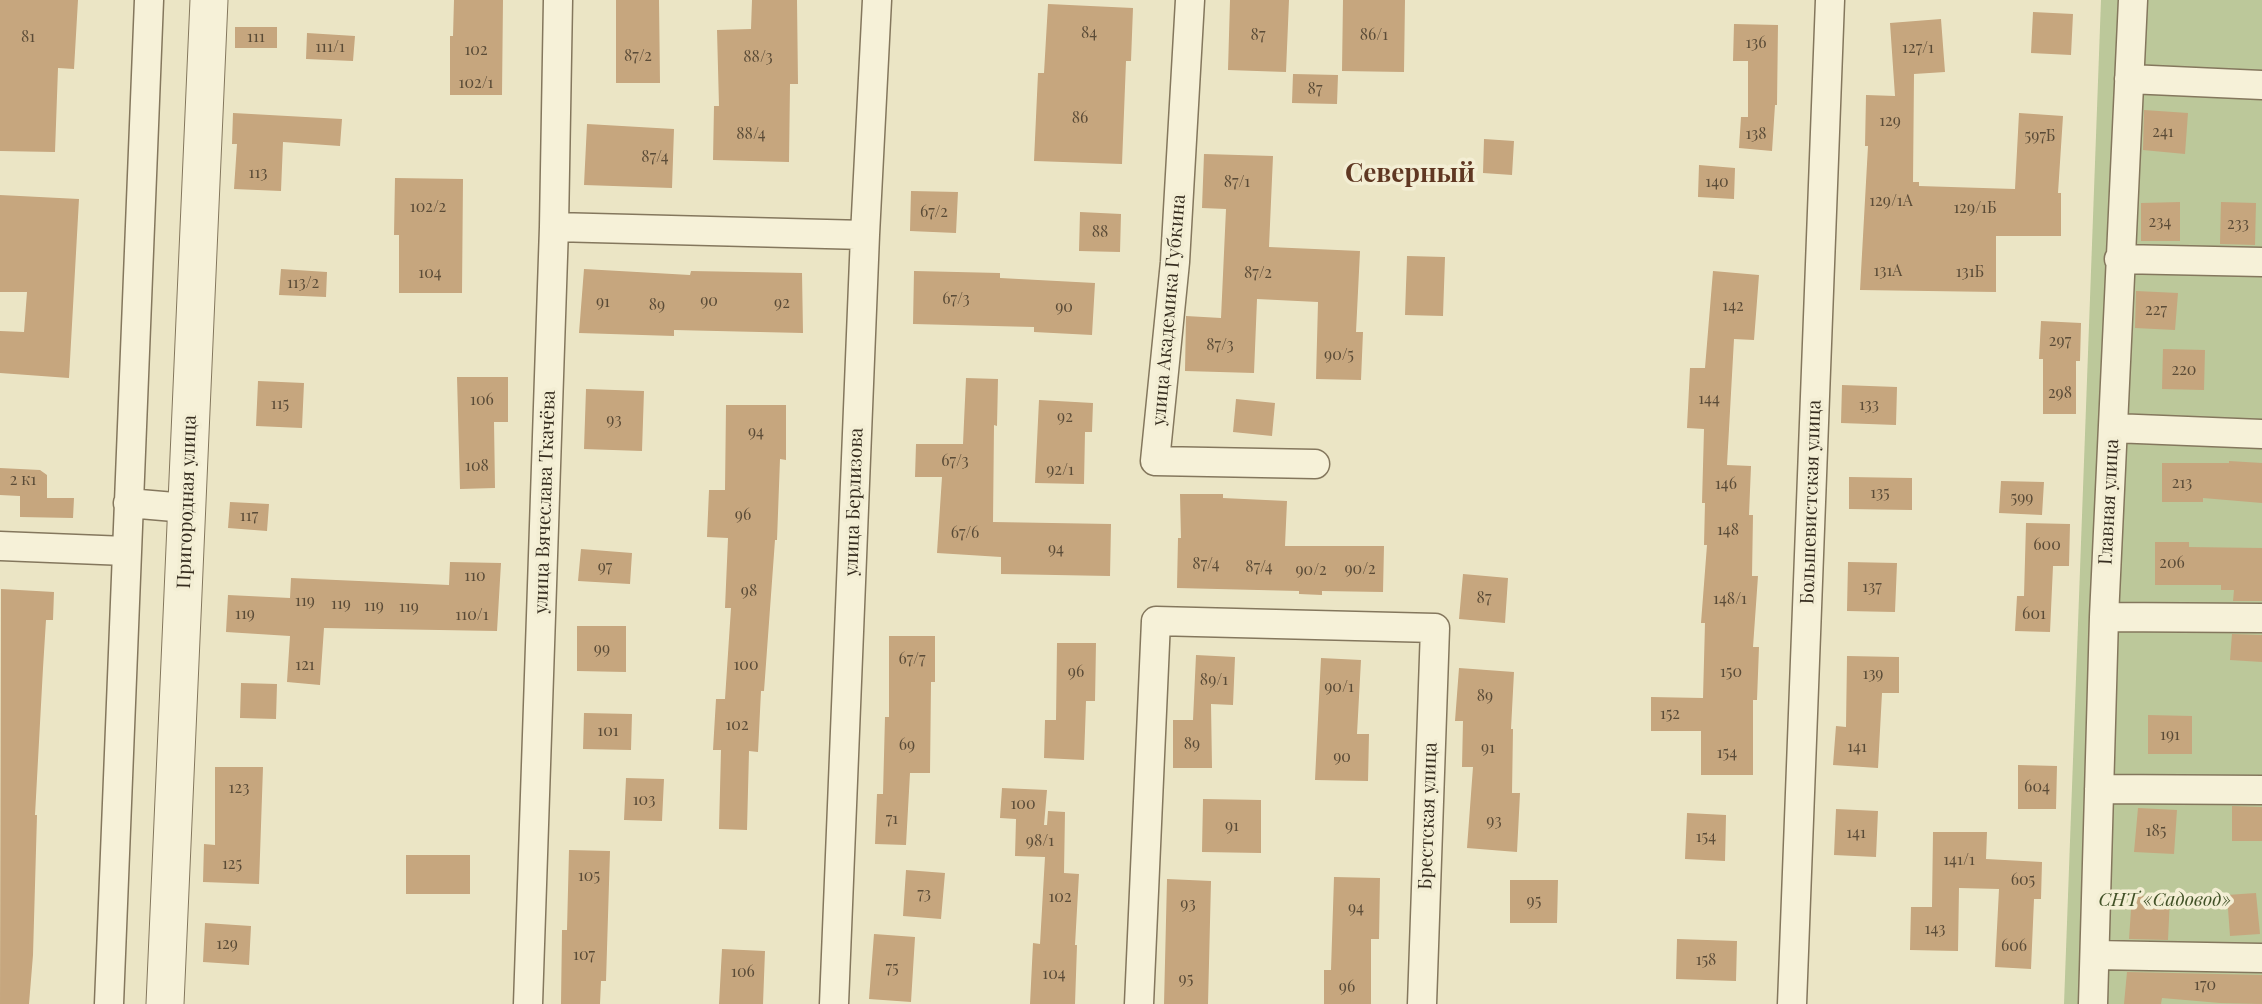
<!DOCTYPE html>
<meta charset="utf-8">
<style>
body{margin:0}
canvas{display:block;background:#ebe5c5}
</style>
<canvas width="2262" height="1004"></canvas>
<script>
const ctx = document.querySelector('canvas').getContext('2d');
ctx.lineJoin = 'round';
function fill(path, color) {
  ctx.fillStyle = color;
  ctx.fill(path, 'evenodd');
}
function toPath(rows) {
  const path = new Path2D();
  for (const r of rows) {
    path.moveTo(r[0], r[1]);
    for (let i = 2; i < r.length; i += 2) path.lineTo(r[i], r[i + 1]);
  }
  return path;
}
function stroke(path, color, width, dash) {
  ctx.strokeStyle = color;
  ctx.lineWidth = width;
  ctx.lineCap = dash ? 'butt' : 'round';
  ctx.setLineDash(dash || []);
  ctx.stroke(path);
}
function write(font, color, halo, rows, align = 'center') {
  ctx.font = font + ' "Playfair Display",serif';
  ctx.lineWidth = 7;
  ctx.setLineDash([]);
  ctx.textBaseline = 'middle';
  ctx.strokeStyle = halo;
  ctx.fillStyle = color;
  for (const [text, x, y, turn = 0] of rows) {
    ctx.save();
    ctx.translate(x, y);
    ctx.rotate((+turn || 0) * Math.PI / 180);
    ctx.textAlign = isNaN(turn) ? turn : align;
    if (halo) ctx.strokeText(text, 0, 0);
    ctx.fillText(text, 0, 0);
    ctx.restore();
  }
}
fill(toPath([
 [2101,0,2262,0,2262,1004,2064,1004]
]), '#bcc89a');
fill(toPath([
 [0,0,78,0,74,69,58,68,55,152,0,151],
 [454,0,503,0,502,95,450,95,450,36,453,36],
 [616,0,659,0,660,83,616,83],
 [752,0,797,0,798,84,790,84,789,162,713,160,714,106,719,106,717,30,751,29],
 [1230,0,1289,0,1286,72,1228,70],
 [1343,0,1405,0,1404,72,1342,71],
 [1048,4,1133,8,1131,61,1126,61,1122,164,1034,161,1038,73,1044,73],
 [2033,12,2073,14,2071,55,2031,53],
 [1941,19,1945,72,1914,74,1913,182,1919,182,1919,186,2015,189,2019,113,2063,116,2058,193,2061,193,2061,236,1996,236,1996,292,1860,290,1868,146,1865,146,1866,95,1895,96,1890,23],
 [1734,24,1778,25,1777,105,1775,105,1772,151,1739,148,1741,117,1748,117,1748,61,1733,61],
 [235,27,277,27,277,48,235,48],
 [307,33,355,36,353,61,306,59],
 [1293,74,1338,75,1337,104,1292,103],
 [2144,110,2188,113,2185,154,2143,150],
 [233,113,342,119,340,146,283,142,281,191,234,189,237,144,232,144],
 [587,124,674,129,672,188,584,185],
 [1484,139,1514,141,1512,175,1483,173],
 [1204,154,1273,156,1269,247,1360,251,1356,332,1363,332,1361,380,1316,379,1318,302,1257,299,1254,373,1185,371,1186,316,1221,318,1226,209,1202,208],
 [1699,165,1735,168,1734,199,1698,197],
 [395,178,463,179,462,293,399,293,399,235,394,235],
 [911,191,958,192,956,233,910,231],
 [0,195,79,199,69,378,0,373,0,331,24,332,27,292,0,292],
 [2180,202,2180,241,2141,241,2141,203],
 [2221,202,2256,203,2255,245,2220,244],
 [1080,212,1121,214,1120,252,1079,251],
 [1407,256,1445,257,1443,316,1405,315],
 [281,269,327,272,326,297,279,295],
 [584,269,690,275,691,271,802,273,803,333,674,330,674,336,579,333],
 [914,271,1000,273,1000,278,1095,283,1092,335,1034,332,1034,327,913,324],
 [1713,271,1759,275,1754,340,1734,339,1727,465,1751,466,1749,515,1753,515,1752,576,1758,576,1753,647,1759,647,1757,700,1753,700,1753,775,1701,775,1701,731,1651,731,1651,697,1703,698,1705,623,1701,623,1707,545,1704,545,1705,503,1702,503,1704,429,1687,428,1690,368,1705,368],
 [2136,291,2178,293,2175,330,2135,328],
 [2041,321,2081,323,2080,361,2076,361,2076,414,2043,414,2043,359,2039,359],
 [2163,349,2205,350,2204,390,2162,389],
 [457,377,508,377,508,422,494,422,495,488,460,489],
 [966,378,998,379,997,426,994,425,993,522,1111,524,1110,576,1001,574,1001,557,937,553,942,477,915,477,916,444,963,444],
 [258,381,304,383,302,428,256,426],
 [1842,385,1897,387,1896,425,1841,423],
 [586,389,644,391,642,451,584,449],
 [1236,399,1275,403,1272,436,1233,432],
 [1039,400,1093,403,1092,432,1085,432,1084,484,1035,483],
 [726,405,786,405,786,460,780,459,777,540,775,540,764,691,761,691,758,752,749,751,747,830,719,829,721,750,713,750,716,699,725,699,731,608,725,608,728,538,707,537,709,490,725,490],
 [2229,461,2262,463,2262,503,2203,498,2203,502,2162,502,2162,463,2229,463],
 [0,468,40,470,47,475,47,498,74,498,73,518,20,517,20,496,0,495],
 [1849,477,1912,478,1912,510,1849,509],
 [2001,481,2044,482,2042,515,1999,513],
 [1180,494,1223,494,1223,498,1287,501,1285,546,1384,546,1383,592,1322,591,1322,595,1299,594,1299,591,1177,588,1178,538,1181,538],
 [230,502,269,504,267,531,228,528],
 [2026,523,2070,524,2069,566,2053,566,2050,632,2015,631,2017,596,2024,596],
 [2155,542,2189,542,2189,547,2262,548,2262,601,2233,601,2234,590,2221,590,2221,585,2155,585],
 [581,549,632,553,630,584,578,581],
 [450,562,501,563,497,631,324,628,320,685,287,682,290,636,226,632,228,595,290,598,291,578,449,585],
 [1848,562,1897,563,1895,612,1847,611],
 [1463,574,1508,578,1505,623,1459,619],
 [1,589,54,592,53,620,46,620,43,668,35,815,37,815,33,955,29,1004,0,1004],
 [577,626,626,626,626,672,577,671],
 [2232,634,2262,635,2262,662,2230,660],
 [889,636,935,636,935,682,931,682,930,773,910,773,906,845,875,844,877,794,883,794,885,717,889,717],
 [1057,643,1096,643,1095,701,1086,701,1084,760,1044,758,1045,720,1056,720],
 [1196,655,1235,657,1233,705,1211,704,1212,768,1173,768,1173,720,1193,720],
 [1847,656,1899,657,1899,693,1882,693,1878,768,1833,765,1836,726,1846,727],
 [1321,658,1361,660,1357,734,1369,734,1368,781,1315,780],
 [1459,668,1514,672,1511,729,1513,729,1512,793,1520,793,1517,852,1467,848,1473,767,1462,767,1463,721,1455,721],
 [241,683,277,684,276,719,240,718],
 [584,713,632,714,631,750,583,749],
 [2148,715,2192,716,2192,754,2148,754],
 [2018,765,2057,766,2056,809,2018,809],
 [215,767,263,767,259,884,203,882,204,844,215,845],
 [626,778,664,779,662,821,624,820],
 [1002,788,1047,790,1044,825,1047,825,1048,811,1065,812,1064,873,1079,874,1075,945,1077,945,1075,1004,1030,1004,1033,943,1040,944,1045,857,1015,856,1016,819,1000,818],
 [1203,799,1261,800,1261,853,1202,852],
 [2232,806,2262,807,2262,841,2232,841],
 [2138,808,2177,810,2174,854,2134,852],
 [1836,809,1878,811,1876,857,1834,855],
 [1687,813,1726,815,1725,861,1685,859],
 [1933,832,1987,832,1986,859,2042,862,2041,899,2034,899,2031,969,1995,967,1999,889,1959,888,1958,951,1910,950,1911,907,1932,907],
 [569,850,610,851,606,981,601,981,600,1004,561,1004,562,930,567,930],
 [406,855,470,855,470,894,406,894],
 [906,870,945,873,941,919,903,916],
 [1334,877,1380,878,1379,939,1371,939,1371,1004,1324,1004,1324,970,1331,970],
 [1167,879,1211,881,1208,1004,1164,1004],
 [1510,880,1558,880,1557,923,1510,923],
 [2256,893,2260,934,2230,936,2227,895],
 [2132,895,2170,898,2168,940,2129,939],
 [205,923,251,926,249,965,203,962],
 [874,934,915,937,911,1002,869,999],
 [1677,939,1737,941,1736,981,1676,979],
 [722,949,765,951,763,1004,719,1004],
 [2127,972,2262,975,2262,1004,2220,1003,2162,998,2161,1004,2124,1004]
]), '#c6a67e');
const minor = toPath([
 [1190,0,1175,262,1155,461,1315,464],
 [2129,79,2262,85],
 [554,227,865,235],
 [2119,259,2262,262],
 [2113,428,2262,434],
 [128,503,186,508],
 [0,546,126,551],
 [2104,617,2262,618],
 [2099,789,2262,790],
 [2095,955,2262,958],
 [109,1004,149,0],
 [528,1004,554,227,558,0],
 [834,1004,865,235,877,0],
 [1139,1004,1156,621,1435,628,1422,1004],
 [1792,1004,1830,0],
 [2093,1004,2104,617,2133,0]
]);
const tertiary = toPath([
 [165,1004,209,0]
]);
stroke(minor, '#84775d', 31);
stroke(tertiary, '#84775d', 39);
stroke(minor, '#f6f1d8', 28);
stroke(tertiary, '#f6f1d8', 37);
write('16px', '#5a4b37', null, [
 ["84",1089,33],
 ["87",1258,35],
 ["86/1",1374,35],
 ["81",28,37],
 ["111",256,37],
 ["136",1756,43],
 ["111/1",330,47],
 ["127/1",1918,48],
 ["102",476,50],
 ["87/2",638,56],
 ["88/3",758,57],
 ["102/1",476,83],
 ["87",1315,89],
 ["86",1080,118],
 ["129",1890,121],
 ["241",2163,132],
 ["88/4",751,134],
 ["138",1756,134],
 ["597Б",2040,136],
 ["87/4",655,157],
 ["113",258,173],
 ["87/1",1237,182],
 ["140",1717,182],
 ["129/1А",1891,201],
 ["102/2",428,207],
 ["129/1Б",1975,208],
 ["67/2",934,212],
 ["234",2160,222],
 ["233",2238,224],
 ["88",1100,232],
 ["131А",1888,271],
 ["131Б",1970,272],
 ["104",430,273],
 ["87/2",1258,273],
 ["113/2",303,283],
 ["67/3",956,299],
 ["90",709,301],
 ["91",603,302],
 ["92",782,303],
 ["89",657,305],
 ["142",1733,306],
 ["90",1064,307],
 ["227",2156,310],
 ["297",2060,341],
 ["87/3",1220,345],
 ["90/5",1339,355],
 ["220",2184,370],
 ["298",2060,393],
 ["144",1709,399],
 ["106",482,400],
 ["115",280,404],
 ["133",1869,405],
 ["92",1065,417],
 ["93",614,420],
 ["94",756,432],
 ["67/3",955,461],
 ["108",477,466],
 ["92/1",1060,470],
 ["2 к1",23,480],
 ["213",2182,483],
 ["146",1726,484],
 ["135",1880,493],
 ["599",2022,498],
 ["96",743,515],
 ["117",249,516],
 ["148",1728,530],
 ["67/6",965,533],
 ["600",2047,545],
 ["94",1056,549],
 ["206",2172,563],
 ["87/4",1206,564],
 ["97",605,567],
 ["87/4",1259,567],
 ["90/2",1360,569],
 ["90/2",1311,570],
 ["110",475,576],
 ["137",1872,587],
 ["98",749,591],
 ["87",1484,598],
 ["148/1",1730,599],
 ["119",305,601],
 ["119",341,604],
 ["119",374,606],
 ["119",409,607],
 ["119",245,614],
 ["601",2034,614],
 ["110/1",472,615],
 ["99",602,649],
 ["67/7",912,659],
 ["121",305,665],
 ["100",746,665],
 ["96",1076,672],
 ["150",1731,672],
 ["139",1873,674],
 ["89/1",1214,680],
 ["90/1",1339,687],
 ["89",1485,696],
 ["152",1670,714],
 ["102",737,725],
 ["101",608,731],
 ["191",2170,735],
 ["89",1192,744],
 ["69",907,745],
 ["141",1857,747],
 ["91",1488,748],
 ["154",1727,753],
 ["90",1342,757],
 ["604",2037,787],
 ["123",239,788],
 ["103",644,800],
 ["100",1023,804],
 ["71",892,819],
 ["93",1494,821],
 ["91",1232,826],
 ["185",2156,831],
 ["141",1856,833],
 ["154",1706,837],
 ["98/1",1040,841],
 ["141/1",1959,860],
 ["125",232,864],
 ["105",589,876],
 ["605",2023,880],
 ["73",924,894],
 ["102",1060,897],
 ["95",1534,901],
 ["93",1188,904],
 ["94",1356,908],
 ["143",1935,929],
 ["129",227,944],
 ["606",2014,946],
 ["107",584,955],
 ["158",1706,960],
 ["75",892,968],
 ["106",743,972],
 ["104",1054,974],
 ["95",1186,979],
 ["170",2205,985],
 ["96",1347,987]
]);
write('19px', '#362d1f', '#f3eed4', [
 ["улица Академика Губкина",1169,310,-85],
 ["Пригородная улица",187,502,-88],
 ["улица Вячеслава Ткачёва",545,502,-88],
 ["улица Берлизова",854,502,-88],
 ["Большевистская улица",1811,502,-88],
 ["Главная улица",2109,502,-87],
 ["Брестская улица",1428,816,-88]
]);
write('italic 19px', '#415127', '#f3eed4', [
 ["СНТ «Садовод»",2165,900]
]);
write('bold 26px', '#5f3722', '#f3eed4', [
 ["Северный",1410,174]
]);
</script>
